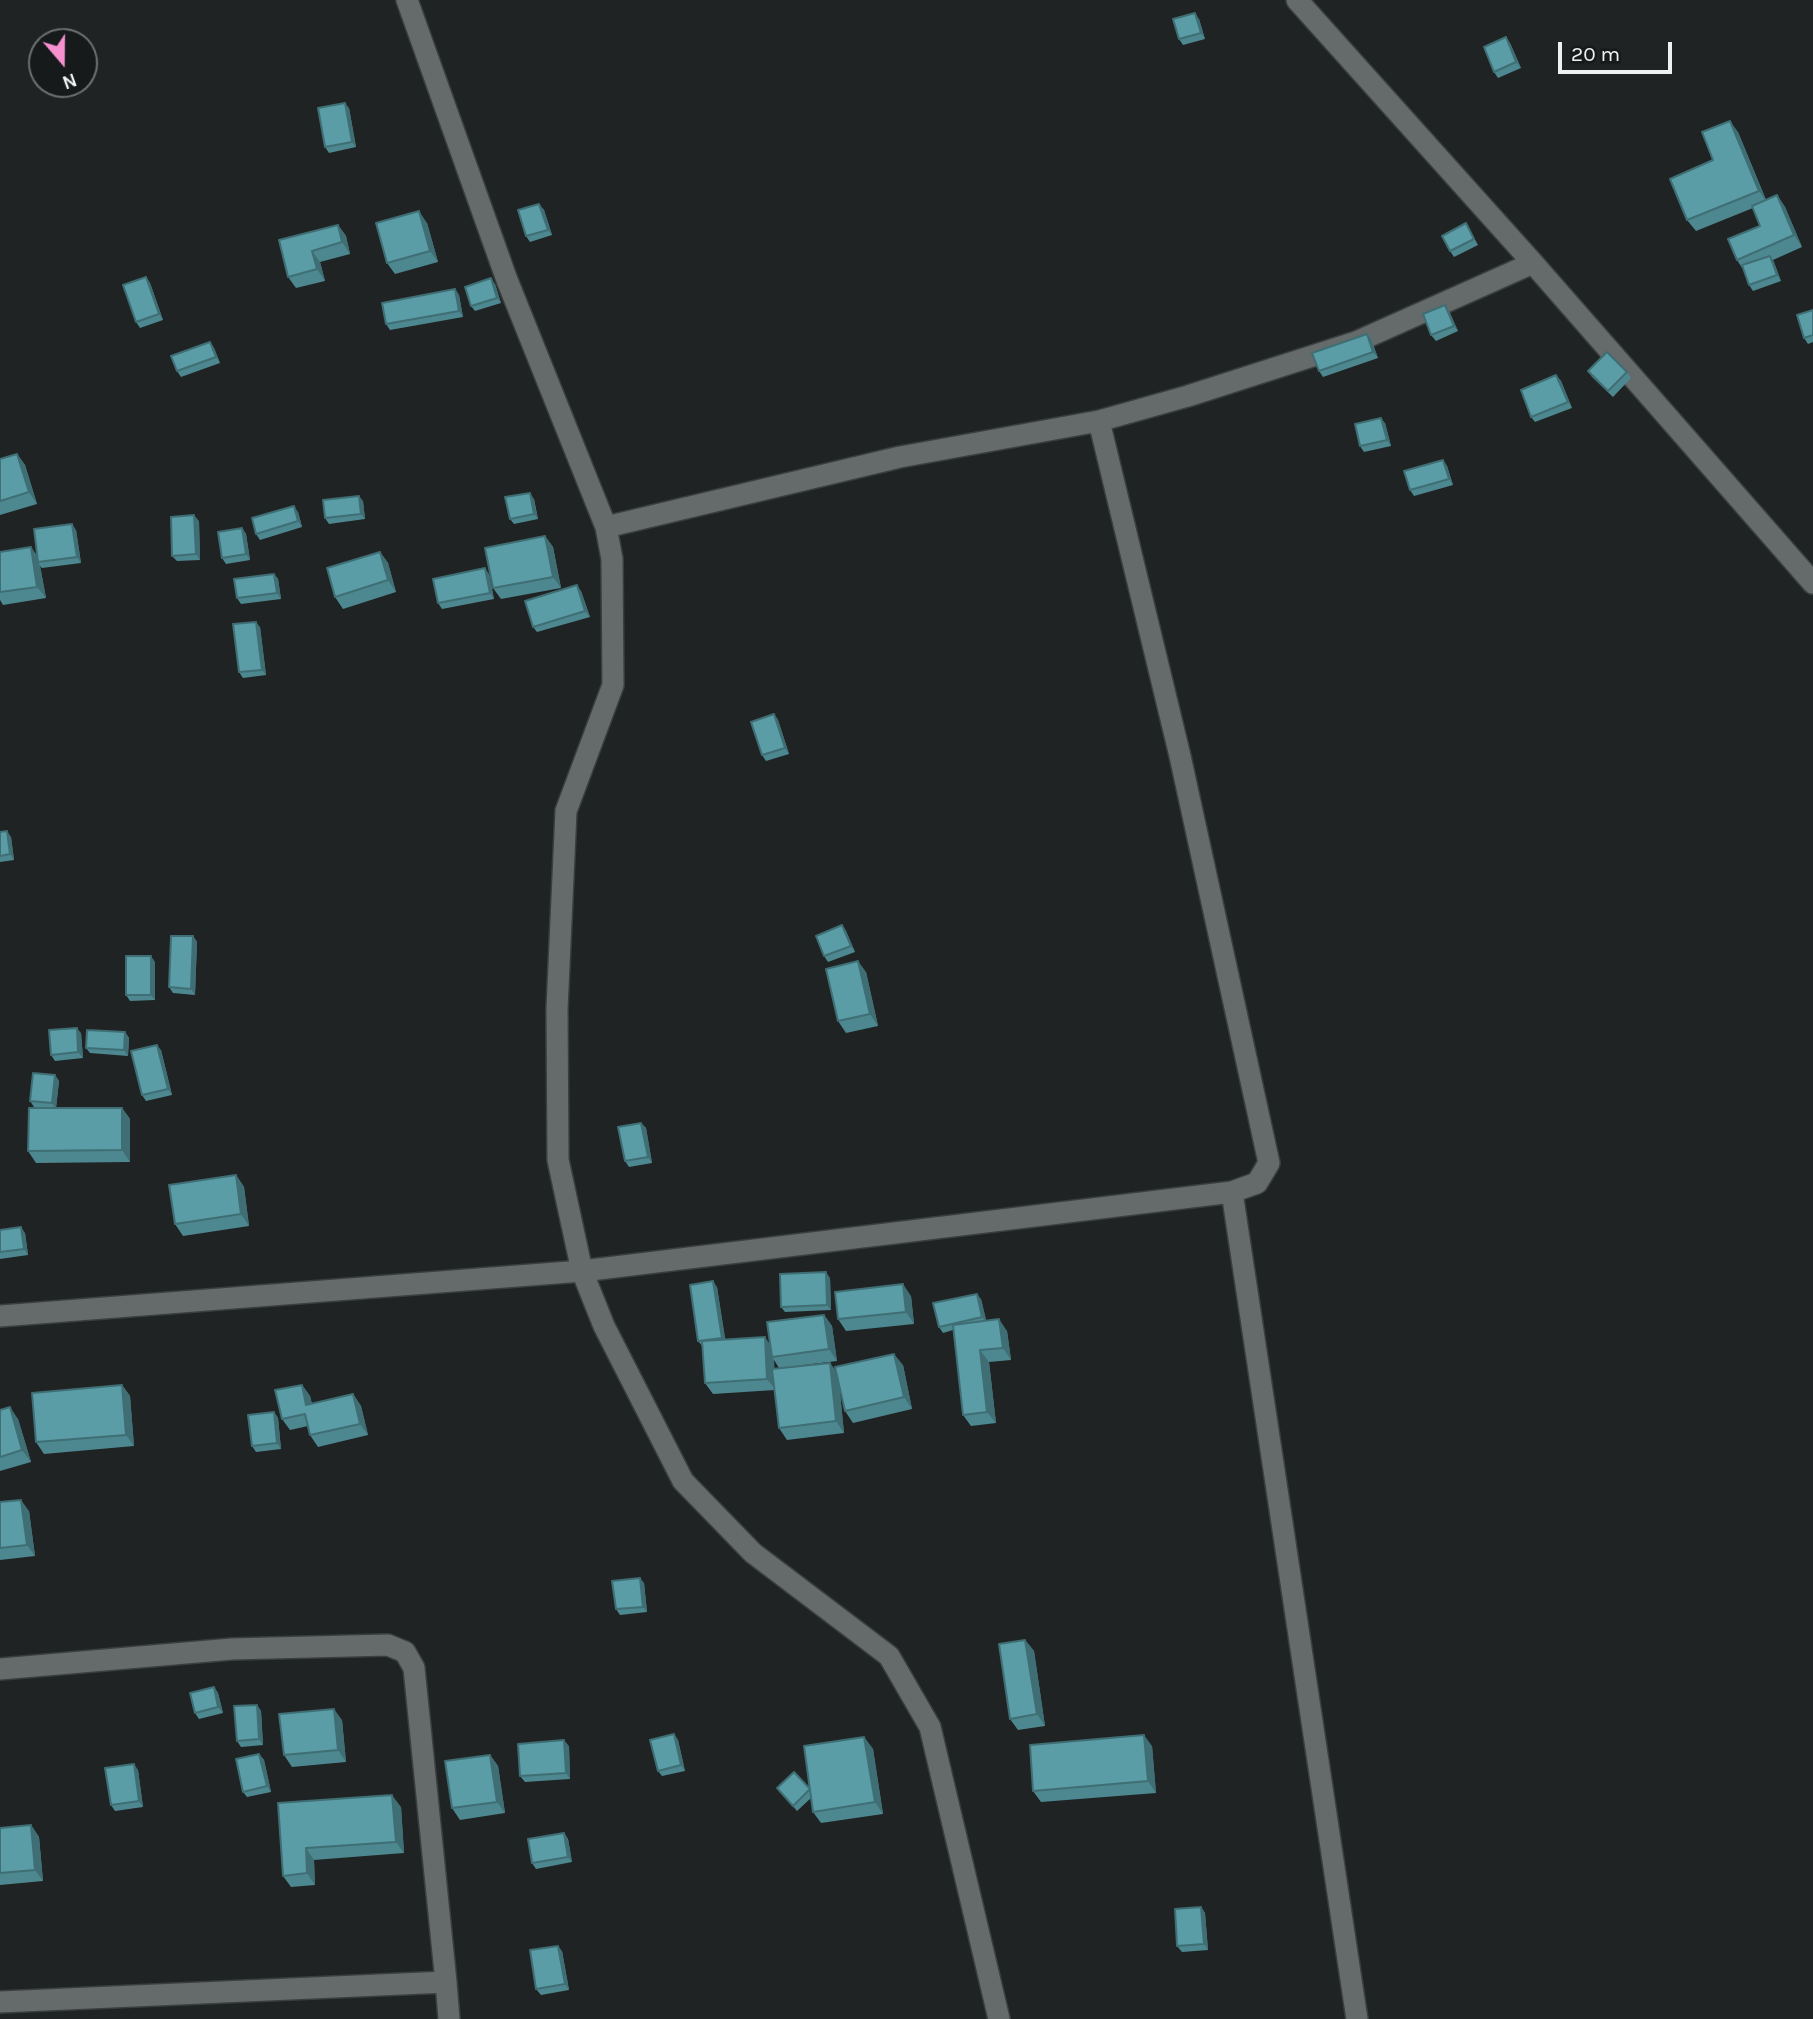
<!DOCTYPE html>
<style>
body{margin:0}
#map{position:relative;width:1813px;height:2019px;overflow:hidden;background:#1f2323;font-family:Karla,sans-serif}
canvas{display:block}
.north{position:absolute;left:28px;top:28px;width:70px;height:70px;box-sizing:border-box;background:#161a1a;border:2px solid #6c7070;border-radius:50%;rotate:160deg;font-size:19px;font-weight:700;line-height:28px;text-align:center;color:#eef0f1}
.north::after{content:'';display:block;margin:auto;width:24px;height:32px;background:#f690cf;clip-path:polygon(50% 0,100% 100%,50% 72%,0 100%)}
.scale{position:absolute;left:1558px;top:42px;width:114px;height:32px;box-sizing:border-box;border:4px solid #eef0f1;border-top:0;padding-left:9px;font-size:21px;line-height:24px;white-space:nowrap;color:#eef0f1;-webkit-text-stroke:5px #161a1a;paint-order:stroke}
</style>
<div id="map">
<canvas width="1813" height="2019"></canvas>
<div class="north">N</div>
<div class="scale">20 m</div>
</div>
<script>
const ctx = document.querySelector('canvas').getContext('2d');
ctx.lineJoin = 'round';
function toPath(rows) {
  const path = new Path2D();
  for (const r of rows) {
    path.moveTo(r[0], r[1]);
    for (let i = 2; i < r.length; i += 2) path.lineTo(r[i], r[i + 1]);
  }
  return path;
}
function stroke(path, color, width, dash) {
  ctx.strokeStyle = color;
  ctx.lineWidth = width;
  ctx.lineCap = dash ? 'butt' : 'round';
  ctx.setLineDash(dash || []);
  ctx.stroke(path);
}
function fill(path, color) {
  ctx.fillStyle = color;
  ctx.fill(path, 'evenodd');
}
const street = toPath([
 [407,0,507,280,606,527,612,559,613,685,566,811,557,1009,558,1160,582,1271,604,1326,683,1481,753,1553,889,1656,930,1727,999,2019],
 [1297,0,1533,263,1813,583],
 [606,527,900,457,1099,421,1188,396,1356,342,1533,263],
 [1232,1192,1357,2019],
 [0,1316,582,1271,1232,1192,1257,1183,1269,1163,1180,756,1099,421],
 [0,1669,232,1649,388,1645,405,1652,414,1668,446,1982],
 [0,2002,446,1982,449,2019]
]);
stroke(street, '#3b3e3f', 24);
stroke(street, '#656a6a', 21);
fill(toPath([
 [1199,19,1205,39,1183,45,1179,39],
 [1510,43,1521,68,1498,78,1494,72],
 [349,108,356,147,329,153,325,147],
 [1738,132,1766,200,1777,195,1785,207,1802,247,1773,260,1781,281,1753,291,1749,285,1744,271,1737,260,1760,226,1753,208,1696,231,1687,220,1713,160],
 [539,204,544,210,552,235,530,242,526,236],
 [427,223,438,262,395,274,387,263],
 [1466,223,1478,245,1454,257,1450,251],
 [338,225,346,236,350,254,320,262,325,281,296,288,288,277],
 [146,277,150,283,163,320,140,328,136,322],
 [495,284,501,303,475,311,471,306],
 [455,289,459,295,463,317,390,330,386,324],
 [1445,305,1449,311,1458,331,1436,341,1431,335],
 [1813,310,1813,342,1808,344,1804,338],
 [1367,334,1371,339,1378,358,1323,377,1319,371],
 [210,342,214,348,220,363,181,377,177,371],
 [1588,371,1627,372,1631,378,1613,397,1592,377],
 [1556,375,1561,381,1572,408,1535,422,1531,417],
 [1385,423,1391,446,1364,452,1360,446],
 [17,454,25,465,37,504,0,515,0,459],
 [1443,460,1447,466,1453,485,1414,496,1410,490],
 [534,499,538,519,514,524,510,519],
 [363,501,365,519,329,524,325,518],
 [298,512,302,527,260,540,256,534],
 [199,521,200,560,177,561,172,556],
 [242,528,246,534,250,560,226,564,222,558],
 [76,530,81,563,42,568,40,566,46,598,3,605,0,600,0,552,37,555],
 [545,536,553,547,561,588,501,599,493,588],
 [380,552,388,563,396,592,343,609,335,597],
 [274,574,278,579,281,599,241,604,237,598],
 [489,574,494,599,442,609,438,603],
 [581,591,590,617,537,632,533,627],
 [260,627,266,675,243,678,239,672],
 [774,714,778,720,789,754,766,761,762,755],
 [0,832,11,837,14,860,0,862],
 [842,925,846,931,855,952,828,962,824,956],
 [193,936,197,942,195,995,173,993,169,987],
 [155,962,155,1000,130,1001,126,995],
 [866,972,878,1026,846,1033,838,1021],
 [125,1032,129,1038,128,1056,90,1053,86,1048],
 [81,1033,83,1058,55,1061,51,1055],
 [161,1050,172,1095,146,1101,142,1095],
 [55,1075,59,1081,56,1108,122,1108,130,1119,130,1162,36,1163,28,1151,49,1108,34,1107,30,1101],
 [641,1123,646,1128,652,1163,629,1167,625,1161],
 [236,1175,244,1187,249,1226,183,1236,175,1224],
 [0,1230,25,1233,28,1255,0,1259],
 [830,1278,831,1310,785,1312,781,1307],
 [717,1287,725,1340,770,1344,824,1315,832,1326,837,1361,795,1366,830,1363,836,1372,903,1365,912,1409,853,1423,845,1411,839,1382,844,1433,787,1440,779,1428,775,1390,713,1394,705,1383,703,1347,698,1341],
 [774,1360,779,1368,774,1369],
 [911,1296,914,1324,846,1331,838,1319],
 [981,1299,986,1321,1007,1331,1011,1360,989,1362,996,1423,971,1426,963,1415,953,1330,943,1333,939,1327],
 [122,1385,130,1396,134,1446,44,1454,36,1442],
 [302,1385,310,1396,312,1404,353,1394,361,1406,368,1435,318,1447,310,1435,308,1426,290,1430,282,1419],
 [0,1410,18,1419,31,1462,0,1471],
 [274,1412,278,1418,281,1449,256,1452,252,1446],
 [0,1502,29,1511,35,1556,0,1560],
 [644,1583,647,1612,620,1615,616,1609],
 [1025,1640,1034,1651,1045,1726,1018,1730,1010,1719],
 [214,1687,218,1693,223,1713,199,1719,195,1713],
 [257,1705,261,1711,263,1745,241,1747,237,1741],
 [342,1720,346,1762,292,1767,284,1755],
 [674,1734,678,1740,685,1771,662,1776,658,1771],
 [864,1737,873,1749,883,1814,821,1823,813,1812,811,1798,797,1811,777,1788,810,1789],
 [569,1746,570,1779,525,1782,520,1776],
 [1152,1746,1156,1793,1041,1802,1033,1791],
 [259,1754,264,1760,271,1792,247,1797,243,1792],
 [490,1755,498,1766,505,1813,460,1820,452,1808],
 [138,1770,143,1807,115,1811,111,1805],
 [278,1803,401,1807,404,1853,314,1860,315,1885,291,1887,283,1876],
 [31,1825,39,1837,43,1881,0,1885,0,1828],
 [564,1833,568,1839,572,1862,536,1869,532,1863],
 [1201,1907,1205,1913,1208,1950,1182,1952,1177,1946],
 [562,1951,569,1990,541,1995,536,1989]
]), '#4d878f');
fill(toPath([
 [1195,13,1199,19,1205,39,1201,33],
 [1506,37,1510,43,1521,68,1516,62],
 [345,103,349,108,356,147,352,142],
 [1730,121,1738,132,1767,202,1759,191],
 [1777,195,1785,207,1802,247,1794,235],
 [539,204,544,210,552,235,548,230],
 [419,211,427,223,438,262,430,251],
 [338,225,346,236,350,254,342,242],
 [312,251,320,262,325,281,317,269],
 [1770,256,1774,262,1781,281,1777,275],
 [146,277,150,283,163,320,159,314],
 [491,278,495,284,501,303,497,298],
 [455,289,459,295,463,317,459,311],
 [1445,305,1449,311,1458,331,1454,326],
 [1367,334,1371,339,1378,358,1373,352],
 [210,342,214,348,220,363,216,357],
 [1556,375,1561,381,1572,408,1568,402],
 [1381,418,1385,423,1391,446,1387,440],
 [17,454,25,465,37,504,29,492],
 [1443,460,1447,466,1453,485,1449,479],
 [530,493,534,499,538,519,534,514],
 [359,496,363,501,365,519,361,514],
 [294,506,298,512,302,527,298,521],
 [194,515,199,521,200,560,196,554],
 [72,524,76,530,81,563,77,557],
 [242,528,246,534,250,560,246,554],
 [545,536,553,547,561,588,553,577],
 [31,547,39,558,38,562,40,566,46,598,37,587],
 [380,552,388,563,396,592,388,580],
 [485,568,489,574,494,599,490,593],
 [274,574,278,579,281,599,277,593],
 [577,585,581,591,590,617,585,611],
 [256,622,260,627,266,675,262,670],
 [774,714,778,720,789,754,785,748],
 [7,831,11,837,14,860,10,854],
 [842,925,846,931,855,952,851,946],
 [193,936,197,942,195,995,191,989],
 [151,956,155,962,155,1000,151,995],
 [858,961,866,972,878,1026,870,1014],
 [77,1028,81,1033,83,1058,78,1052],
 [125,1032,129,1038,128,1056,124,1050],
 [157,1045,161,1050,172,1095,168,1089],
 [55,1075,59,1081,56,1109,52,1103],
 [122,1108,130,1119,130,1162,122,1150],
 [641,1123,646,1128,652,1163,648,1157],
 [236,1175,244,1187,249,1226,241,1214],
 [21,1227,25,1233,28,1255,24,1249],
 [826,1272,830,1278,831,1310,827,1305],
 [713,1281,717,1287,726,1343,722,1338],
 [903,1284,911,1296,914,1324,906,1312],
 [977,1294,981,1299,987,1323,982,1317],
 [824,1315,832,1326,837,1361,829,1349],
 [999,1319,1007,1331,1011,1360,1003,1348],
 [765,1337,773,1349,772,1357,774,1360,776,1390,767,1379],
 [980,1350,989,1362,996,1423,987,1412],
 [894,1354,903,1365,912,1409,904,1397],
 [830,1363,838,1374,844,1433,836,1421],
 [122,1385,130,1396,134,1446,126,1435],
 [302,1385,310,1396,315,1417,306,1405],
 [353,1394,361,1406,368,1435,360,1424],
 [10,1407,18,1419,31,1462,22,1450],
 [274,1412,278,1418,281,1449,277,1443],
 [21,1500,29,1511,35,1556,27,1545],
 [640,1578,644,1583,647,1612,643,1607],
 [1025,1640,1034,1651,1045,1726,1037,1714],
 [214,1687,218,1693,223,1713,218,1707],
 [257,1705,261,1711,263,1745,259,1739],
 [334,1709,342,1720,346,1762,338,1750],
 [674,1734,678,1740,685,1771,681,1765],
 [1144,1735,1152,1746,1156,1793,1148,1781],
 [864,1737,873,1749,883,1814,875,1802],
 [564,1740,569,1746,570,1779,566,1773],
 [259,1754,264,1760,271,1792,267,1786],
 [490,1755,498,1766,505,1813,497,1802],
 [134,1764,138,1770,143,1807,139,1801],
 [392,1795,401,1807,404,1853,396,1842],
 [31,1825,39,1837,43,1881,35,1870],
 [564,1833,568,1839,572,1862,568,1857],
 [306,1848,314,1860,315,1885,307,1873],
 [1201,1907,1205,1913,1208,1950,1204,1944],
 [558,1946,562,1951,569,1990,565,1984]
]), '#3f6e74');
const building = toPath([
 [1195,13,1201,33,1179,39,1173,19,1195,13],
 [1506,37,1516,62,1494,72,1484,47,1506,37],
 [345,103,352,142,325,147,318,108,345,103],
 [1730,121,1759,191,1687,220,1670,179,1713,160,1702,132,1730,121],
 [1777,195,1794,235,1737,260,1728,239,1760,226,1752,206,1777,195],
 [539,204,548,230,526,236,518,210,539,204],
 [419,211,430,251,387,263,376,223,419,211],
 [1466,223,1474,239,1450,251,1442,236,1466,223],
 [338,225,342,242,312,251,317,269,288,277,279,240,338,225],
 [1770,256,1777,275,1749,285,1742,265,1770,256],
 [146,277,159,314,136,322,123,285,146,277],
 [491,278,497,298,471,306,465,287,491,278],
 [455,289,459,311,386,324,382,303,455,289],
 [1445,305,1454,326,1431,335,1423,314,1445,305],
 [1813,310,1813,335,1804,338,1797,315,1813,310],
 [1367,334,1373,352,1319,371,1312,353,1367,334],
 [210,342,216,357,177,371,171,356,210,342],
 [1607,352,1627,372,1608,391,1588,371,1607,352],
 [1556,375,1568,402,1531,417,1521,390,1556,375],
 [1381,418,1387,440,1360,446,1355,424,1381,418],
 [17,454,29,492,0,501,0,459,17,454],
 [1443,460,1449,479,1410,490,1404,471,1443,460],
 [530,493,534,514,510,519,505,497,530,493],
 [359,496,361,514,325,518,323,500,359,496],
 [294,506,298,521,256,534,252,518,294,506],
 [194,515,196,554,172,556,171,517,194,515],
 [72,524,77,557,38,562,34,529,72,524],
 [242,528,246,554,222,558,218,532,242,528],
 [545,536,553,577,493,588,485,548,545,536],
 [31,547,37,587,0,592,0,552,31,547],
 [380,552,388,580,335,597,327,568,380,552],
 [485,568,490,593,438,603,433,579,485,568],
 [274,574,277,593,237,598,234,579,274,574],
 [577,585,585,611,533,627,525,601,577,585],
 [256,622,262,670,239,672,233,624,256,622],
 [774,714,785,748,762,755,751,722,774,714],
 [7,831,10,854,0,856,0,832,7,831],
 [842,925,851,946,824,956,816,936,842,925],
 [171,936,193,936,191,989,169,987,171,936],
 [126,956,151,956,151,995,126,995,126,956],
 [858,961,870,1014,838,1021,826,969,858,961],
 [77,1028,78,1052,51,1055,49,1030,77,1028],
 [87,1030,125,1032,124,1050,86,1048,87,1030],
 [157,1045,168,1089,142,1095,131,1051,157,1045],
 [33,1073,55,1075,52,1103,30,1101,33,1073],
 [29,1108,122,1108,122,1150,28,1151,29,1108],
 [641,1123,648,1157,625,1161,618,1127,641,1123],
 [236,1175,241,1214,175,1224,169,1185,236,1175],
 [21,1227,24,1249,0,1252,0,1230,21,1227],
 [826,1272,827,1305,781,1307,780,1274,826,1272],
 [713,1281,722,1338,698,1341,690,1285,713,1281],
 [903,1284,906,1312,838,1319,835,1292,903,1284],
 [977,1294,982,1317,939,1327,933,1303,977,1294],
 [824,1315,829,1349,772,1357,767,1322,824,1315],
 [999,1319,1003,1348,980,1350,987,1412,963,1415,953,1325,999,1319],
 [765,1337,767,1379,705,1383,702,1341,765,1337],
 [894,1354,904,1397,845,1411,835,1367,894,1354],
 [830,1363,836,1421,779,1428,772,1369,830,1363],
 [122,1385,126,1435,36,1442,32,1393,122,1385],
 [302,1385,306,1405,353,1394,360,1424,310,1435,305,1414,282,1419,275,1390,302,1385],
 [10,1407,22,1450,0,1457,0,1410,10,1407],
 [274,1412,277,1443,252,1446,248,1415,274,1412],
 [21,1500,27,1545,0,1548,0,1502,21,1500],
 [640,1578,643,1607,616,1609,612,1581,640,1578],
 [1025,1640,1037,1714,1010,1719,999,1644,1025,1640],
 [214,1687,218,1707,195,1713,190,1693,214,1687],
 [257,1705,259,1739,237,1741,234,1706,257,1705],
 [334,1709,338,1750,284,1755,279,1714,334,1709],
 [674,1734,681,1765,658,1771,650,1740,674,1734],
 [1144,1735,1148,1781,1033,1791,1030,1745,1144,1735],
 [864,1737,875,1802,813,1812,804,1746,864,1737],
 [564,1740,566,1773,520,1776,518,1744,564,1740],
 [259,1754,267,1786,243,1792,236,1759,259,1754],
 [490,1755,497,1802,452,1808,445,1761,490,1755],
 [134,1764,139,1801,111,1805,105,1768,134,1764],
 [794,1772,810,1789,793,1806,777,1788,794,1772],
 [392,1795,396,1842,306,1848,307,1873,283,1876,278,1803,392,1795],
 [31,1825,35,1870,0,1873,0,1828,31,1825],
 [564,1833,568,1857,532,1863,528,1839,564,1833],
 [1201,1907,1204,1944,1177,1946,1175,1909,1201,1907],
 [558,1946,565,1984,536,1989,530,1950,558,1946]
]);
fill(building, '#5a9da6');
stroke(building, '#3f6e74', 2);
</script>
